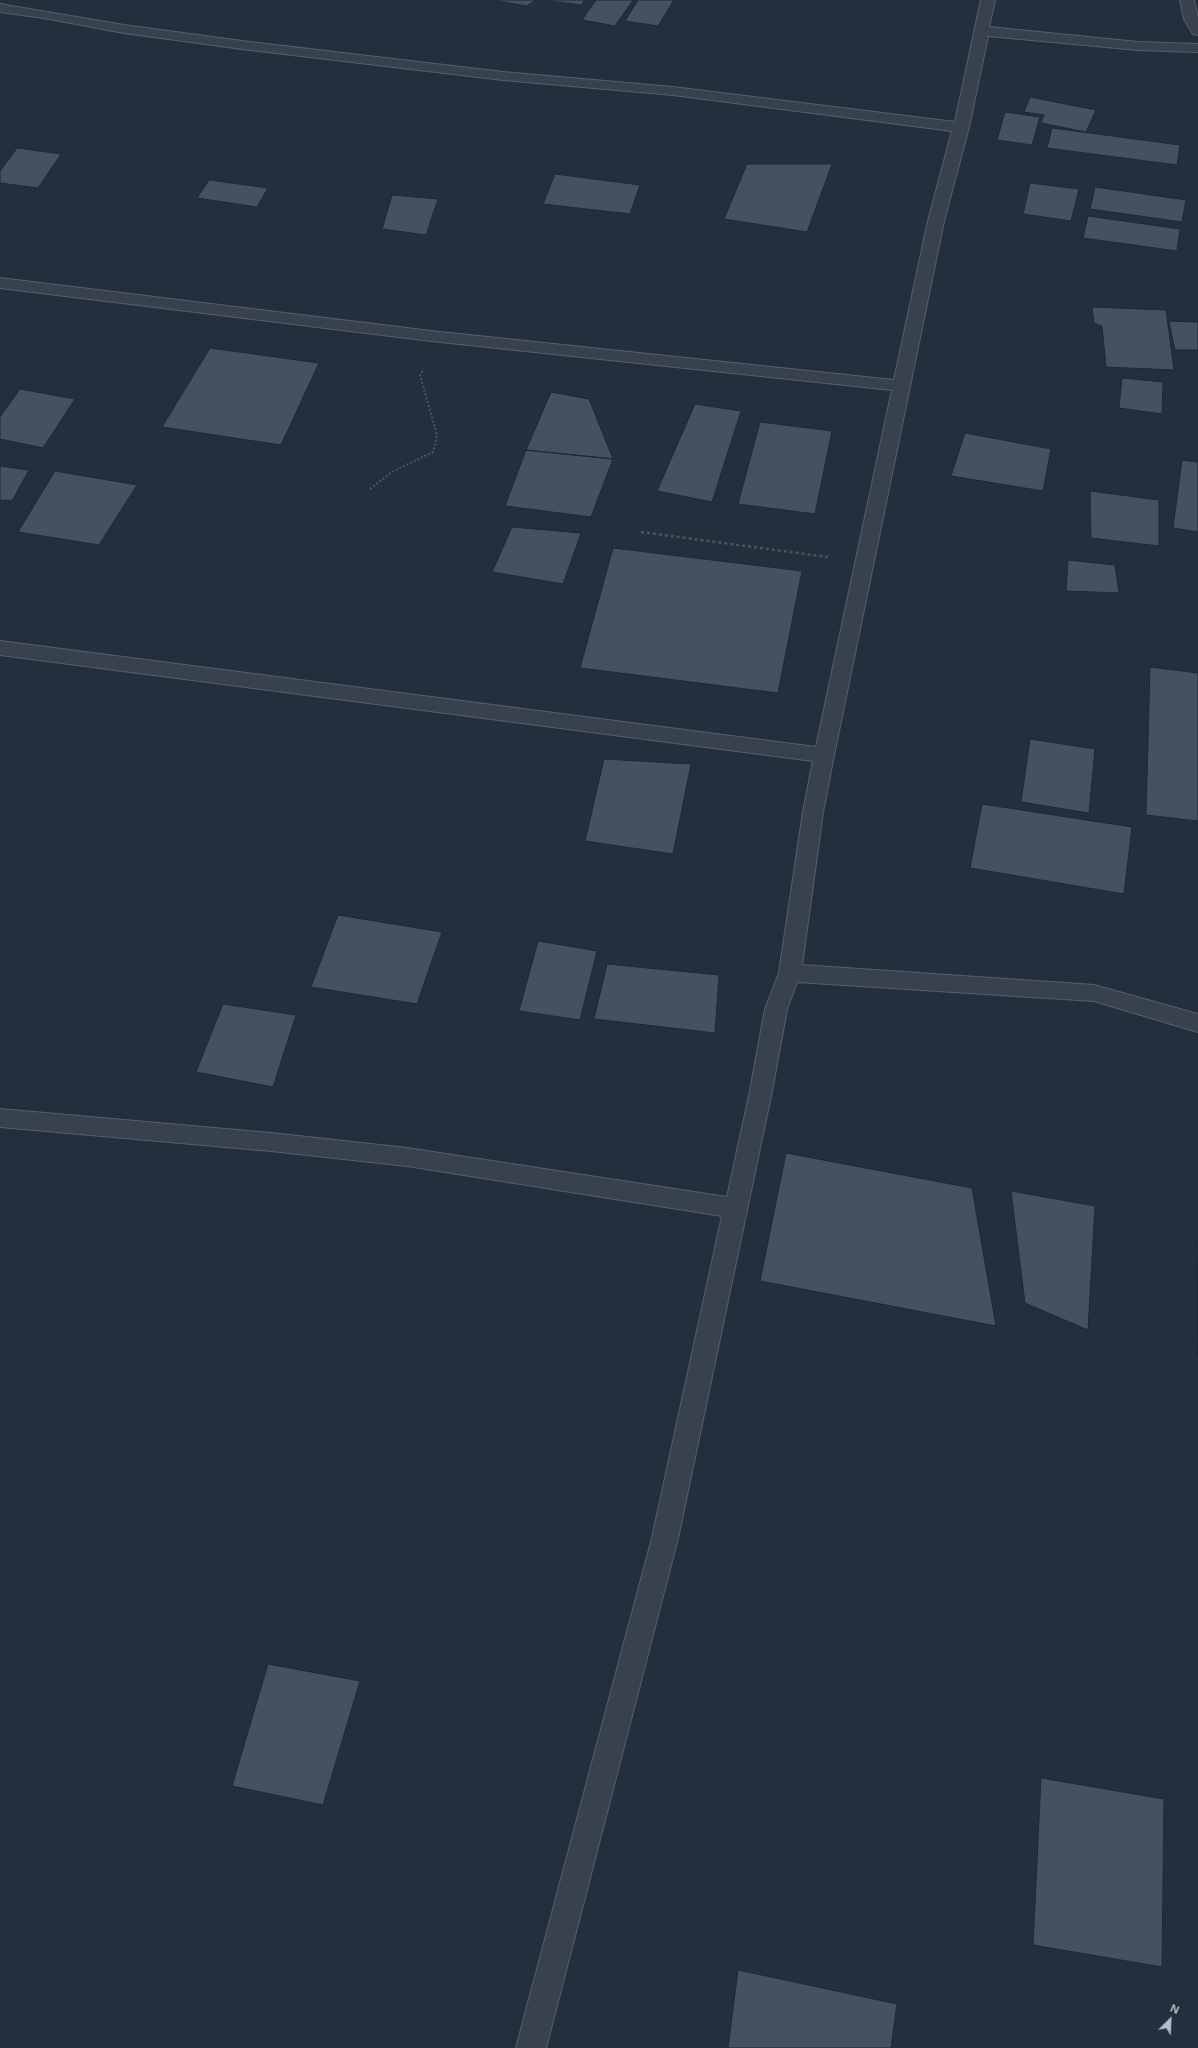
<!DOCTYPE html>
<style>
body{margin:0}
#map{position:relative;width:1198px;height:2048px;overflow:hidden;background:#242f3e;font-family:Inter,sans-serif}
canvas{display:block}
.north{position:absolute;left:1150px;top:2000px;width:40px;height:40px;-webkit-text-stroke:3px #1d2633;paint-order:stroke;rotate:24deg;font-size:11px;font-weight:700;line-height:16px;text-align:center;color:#b4bcc9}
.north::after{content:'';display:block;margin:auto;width:14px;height:18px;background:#b4bcc9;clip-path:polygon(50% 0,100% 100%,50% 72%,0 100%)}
</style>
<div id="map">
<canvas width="1198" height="2048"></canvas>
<div class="north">N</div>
</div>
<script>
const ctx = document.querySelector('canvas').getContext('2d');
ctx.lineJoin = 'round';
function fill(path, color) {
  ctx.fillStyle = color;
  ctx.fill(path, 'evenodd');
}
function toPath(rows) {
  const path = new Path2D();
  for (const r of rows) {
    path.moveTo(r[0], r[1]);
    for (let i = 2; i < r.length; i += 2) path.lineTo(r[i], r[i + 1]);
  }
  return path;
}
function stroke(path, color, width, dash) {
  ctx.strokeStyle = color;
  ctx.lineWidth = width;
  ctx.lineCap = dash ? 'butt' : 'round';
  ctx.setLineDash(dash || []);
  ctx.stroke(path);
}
const building = toPath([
 [491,0,536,0,527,6,491,0],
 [540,0,584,0,582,5,540,0],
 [596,0,633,0,615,26,582,20,596,0],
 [638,0,674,0,658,26,625,21,638,0],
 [1030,97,1096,110,1086,132,1041,123,1044,115,1024,112,1030,97],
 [1005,112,1040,117,1032,145,997,140,1005,112],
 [1052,128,1180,145,1177,165,1047,148,1052,128],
 [17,148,61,154,38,188,0,183,0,171,17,148],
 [747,164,832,164,807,232,724,219,747,164],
 [555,174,640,185,630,214,543,204,555,174],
 [209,180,268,188,257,207,197,198,209,180],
 [1030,183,1079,189,1071,221,1023,214,1030,183],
 [1095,187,1186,200,1182,222,1090,209,1095,187],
 [392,195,438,199,426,235,382,229,392,195],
 [1088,216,1180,229,1177,251,1083,238,1088,216],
 [1092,307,1166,310,1174,370,1106,367,1102,326,1094,323,1092,307],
 [1169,321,1198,322,1198,350,1175,350,1169,321],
 [210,348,319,363,281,445,162,427,210,348],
 [1122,378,1163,382,1162,414,1119,408,1122,378],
 [20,389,75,399,43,448,0,439,0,417,20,389],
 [551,392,589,399,613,459,526,450,551,392],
 [695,404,741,411,712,502,657,491,695,404],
 [760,422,832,431,815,514,738,504,760,422],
 [965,433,1051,449,1043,491,951,476,965,433],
 [526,450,613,459,591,517,505,506,526,450],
 [1182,460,1198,462,1198,532,1173,528,1182,460],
 [0,466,29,470,12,501,0,500,0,466],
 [55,471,137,485,99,545,18,532,55,471],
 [1090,491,1159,500,1159,546,1091,538,1090,491],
 [512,527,581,533,563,584,492,572,512,527],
 [613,548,802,571,778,693,580,668,613,548],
 [1068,560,1115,565,1119,593,1066,591,1068,560],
 [1150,667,1198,673,1198,821,1146,815,1150,667],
 [1030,739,1095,749,1089,813,1021,802,1030,739],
 [604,759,691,764,673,854,585,841,604,759],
 [982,804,1132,827,1124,894,970,868,982,804],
 [338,915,442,932,417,1004,311,987,338,915],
 [538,941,597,951,580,1020,519,1011,538,941],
 [607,964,719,975,715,1033,594,1019,607,964],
 [223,1004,296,1015,273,1087,196,1072,223,1004],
 [786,1153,972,1188,996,1326,760,1281,786,1153],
 [1011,1191,1095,1206,1088,1330,1025,1303,1011,1191],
 [1197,1239,1198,1239,1198,1355,1197,1239],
 [268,1664,360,1681,323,1805,232,1786,268,1664],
 [1041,1778,1164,1799,1162,1967,1033,1945,1041,1778],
 [738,1970,897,2004,891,2048,728,2048,738,1970]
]);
fill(building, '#455162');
stroke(building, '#1f2835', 1);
const minor = toPath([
 [981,0,995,0,989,27,1138,42,1198,44,1198,52,1138,50,988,36,969,127,944,221,834,755,823,812,802,965,1094,985,1198,1014,1198,1032,1094,1001,797,982,787,1009,772,1091,678,1538,546,2048,516,2048,652,1538,722,1216,407,1166,271,1151,0,1127,0,1109,271,1133,407,1148,727,1197,750,1091,765,1009,779,973,803,812,813,761,0,655,0,641,816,747,892,390,431,341,0,288,0,278,431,331,894,380,928,221,952,131,673,95,503,80,242,49,124,33,44,18,0,12,0,4,124,25,242,41,503,72,673,87,955,122,981,0],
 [1180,0,1194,0,1198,18,1198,35,1193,34,1184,19,1180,0]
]);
stroke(minor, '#565f6c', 2);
stroke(toPath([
 [370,489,392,472,433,452,437,435,420,375,424,369]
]), '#44595c', 2, [2, 2]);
stroke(toPath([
 [641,532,828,557]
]), '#44595c', 2.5, [3, 3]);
fill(minor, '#38414e');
</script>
